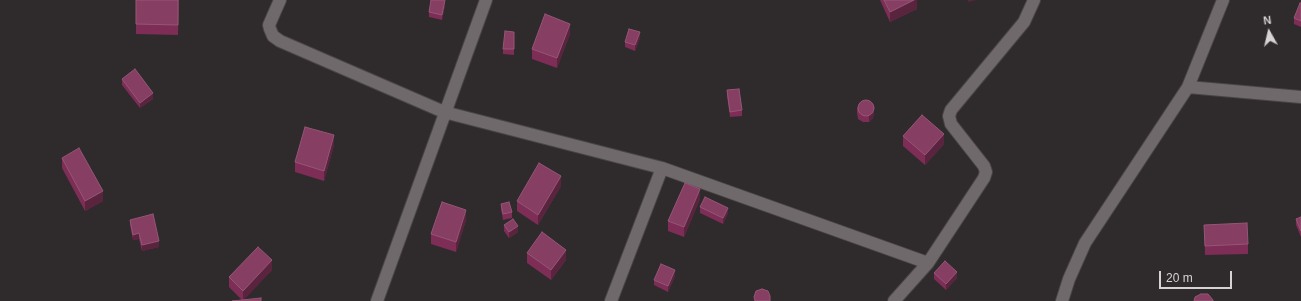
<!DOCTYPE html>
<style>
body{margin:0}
#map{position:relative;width:1301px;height:301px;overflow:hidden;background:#2f2a2c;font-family:Helvetica,sans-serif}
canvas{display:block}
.north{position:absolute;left:1249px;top:12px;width:40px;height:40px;-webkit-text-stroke:3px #2f2a2c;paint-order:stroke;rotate:352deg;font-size:11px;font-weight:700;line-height:16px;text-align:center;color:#d7d3d4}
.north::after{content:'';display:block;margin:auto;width:14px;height:18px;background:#d7d3d4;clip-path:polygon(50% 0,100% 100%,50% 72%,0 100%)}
.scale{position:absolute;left:1159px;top:271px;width:73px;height:18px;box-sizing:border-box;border:2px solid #d7d3d4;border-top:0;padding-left:5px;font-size:12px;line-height:14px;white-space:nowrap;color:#d7d3d4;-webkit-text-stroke:3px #2f2a2c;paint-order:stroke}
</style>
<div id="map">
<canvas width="1301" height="301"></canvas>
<div class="north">N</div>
<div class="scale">20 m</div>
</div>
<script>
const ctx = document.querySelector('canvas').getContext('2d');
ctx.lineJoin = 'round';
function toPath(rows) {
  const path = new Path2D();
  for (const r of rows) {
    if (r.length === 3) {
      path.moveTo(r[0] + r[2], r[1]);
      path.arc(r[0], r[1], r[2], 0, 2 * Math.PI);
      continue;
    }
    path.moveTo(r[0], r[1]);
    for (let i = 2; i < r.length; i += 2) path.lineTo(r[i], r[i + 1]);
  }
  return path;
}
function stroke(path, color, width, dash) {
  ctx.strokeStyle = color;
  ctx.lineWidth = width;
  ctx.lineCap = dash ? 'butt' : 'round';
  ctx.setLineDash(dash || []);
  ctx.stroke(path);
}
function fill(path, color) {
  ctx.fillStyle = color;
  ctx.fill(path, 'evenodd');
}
const minor = toPath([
 [280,0,269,25,270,29,273,36,280,41,444,112,662,168,928,263],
 [1188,87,1301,97],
 [377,301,486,0],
 [611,301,662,168],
 [894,301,928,263,984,178,986,172,984,166,951,124,949,116,951,110,1024,22,1034,0],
 [1062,301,1069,279,1085,243,1188,87,1223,0]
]);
stroke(minor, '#494546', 14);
stroke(minor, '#6f696b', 12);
fill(toPath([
 [136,0,179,0,178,35,136,34],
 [880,0,917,0,917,9,890,22],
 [1301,3,1301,27,1294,24,1294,18],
 [445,5,442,20,429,17,429,12],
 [570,34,557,68,532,59,532,49],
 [514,37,514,55,503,54,503,49],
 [640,38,635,51,625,47,625,42],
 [122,79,153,99,140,108,122,85],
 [727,90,742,110,742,116,730,117,727,96],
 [857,107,874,112,873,118,869,122,863,122,858,119,857,113],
 [903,136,944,144,925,165,903,146],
 [334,145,324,181,295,172,295,162],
 [62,158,103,201,85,211,62,168],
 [561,186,538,225,517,211,517,201],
 [700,199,684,237,668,231,668,221],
 [501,204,512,212,512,218,503,220,501,209],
 [700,207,728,213,723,224,700,213],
 [1301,217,1301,237,1296,225,1296,219],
 [130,220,159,247,142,251,139,239,133,240,130,225],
 [466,220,456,252,431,244,431,234],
 [504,225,518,232,509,238,504,231],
 [1204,225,1248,244,1248,254,1205,255],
 [527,253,566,260,551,280,527,263],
 [272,270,243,300,242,300,229,287,229,277],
 [934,273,957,278,946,290,934,279],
 [675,276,668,292,654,285,654,280]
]), '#7e2d56');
fill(toPath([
 [445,0,445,5,442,20,442,15],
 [914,0,917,0,917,9,890,22,890,12],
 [968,0,977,0,968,2],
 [570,24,570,34,557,68,557,58],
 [640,32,640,38,635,51,635,45],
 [153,93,153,99,140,108,140,103],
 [874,107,873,118,869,122,869,116],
 [944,134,944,144,925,165,925,155],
 [334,135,334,145,324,181,324,171],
 [561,176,561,186,538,225,538,215],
 [700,189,700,199,684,237,684,227],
 [103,191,103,201,85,211,85,201],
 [728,208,728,213,723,224,723,218],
 [466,210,466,220,456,252,456,242],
 [518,226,518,232,509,238,509,232],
 [139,233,139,239,133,240,133,235],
 [159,241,159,247,142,251,142,245],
 [566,250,566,260,551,280,551,270],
 [272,260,272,270,243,301,243,291],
 [675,270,675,276,668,292,668,286],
 [957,272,957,278,946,290,946,284]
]), '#5a243f');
const building = toPath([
 [136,0,178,0,178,25,136,24,136,0],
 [431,0,445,0,442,15,429,12,431,0],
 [884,0,914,0,890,12,884,0],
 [1300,3,1301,3,1301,21,1294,18,1300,3],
 [545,14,570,24,557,58,532,49,545,14],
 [629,29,640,32,635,45,625,42,629,29],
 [505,31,514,32,514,49,503,49,505,31],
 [135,69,153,93,140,103,122,79,135,69],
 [739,89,742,110,730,112,727,90,739,89],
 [866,108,8],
 [922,115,944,134,925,155,903,136,922,115],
 [305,127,334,135,324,171,295,162,305,127],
 [79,148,103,191,85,201,62,158,79,148],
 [539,163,561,176,538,215,517,201,539,163],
 [685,183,700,189,684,227,668,221,685,183],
 [705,197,728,208,723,218,700,207,705,197],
 [442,202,466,210,456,242,431,234,442,202],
 [509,202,512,212,503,214,501,204,509,202],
 [153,214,159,241,142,245,139,233,133,235,130,220,153,214],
 [1301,217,1301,231,1296,219,1301,217],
 [513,219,518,226,509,232,504,225,513,219],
 [1247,223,1248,244,1205,246,1204,225,1247,223],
 [542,232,566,250,551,270,527,253,542,232],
 [258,247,272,260,243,291,229,277,258,247],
 [945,261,957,272,946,284,934,273,945,261],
 [661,264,675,270,668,286,654,280,661,264],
 [762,289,768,291,770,296,770,301,755,301,754,297,756,291,762,289],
 [1201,294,1208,294,1213,300,1213,301,1194,301,1195,297,1201,294],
 [261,298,261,301,232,301,261,298]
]);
fill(building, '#873e63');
stroke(building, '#945675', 1);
</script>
